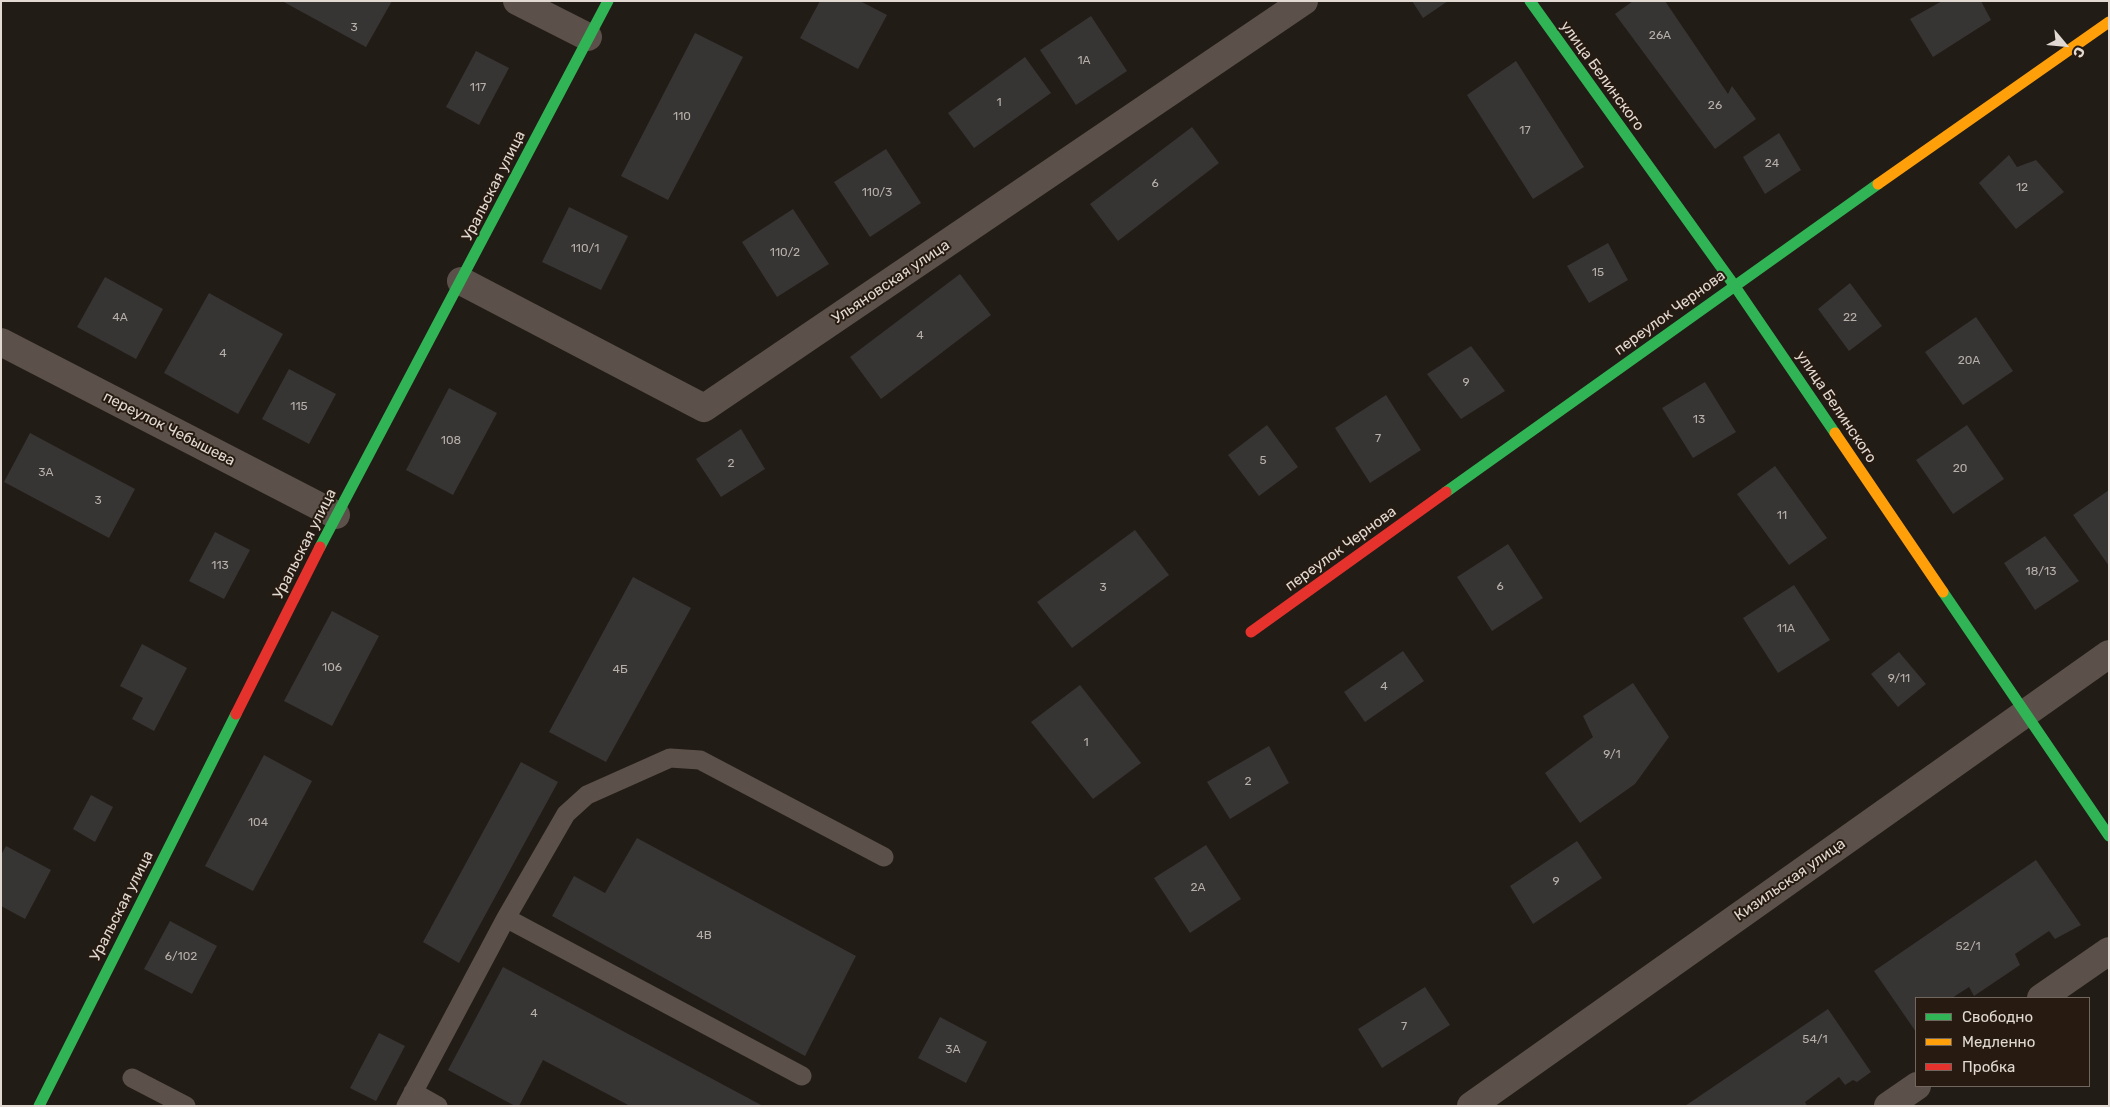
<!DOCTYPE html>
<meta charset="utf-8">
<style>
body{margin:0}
#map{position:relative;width:2110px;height:1107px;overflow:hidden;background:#221c16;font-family:Rubik,sans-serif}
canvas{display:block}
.frame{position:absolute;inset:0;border:2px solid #e1d9d2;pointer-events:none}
.legend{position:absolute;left:1915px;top:997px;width:175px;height:90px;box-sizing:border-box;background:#271b11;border:1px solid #71675e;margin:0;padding:6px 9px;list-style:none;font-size:15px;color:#e1d9d2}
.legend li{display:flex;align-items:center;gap:10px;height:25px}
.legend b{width:25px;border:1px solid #71675e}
.north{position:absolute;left:2040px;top:20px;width:50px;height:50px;-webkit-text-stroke:4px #271b11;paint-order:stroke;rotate:118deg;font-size:14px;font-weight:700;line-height:20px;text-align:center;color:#e1d9d2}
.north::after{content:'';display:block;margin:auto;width:18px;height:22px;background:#e1d9d2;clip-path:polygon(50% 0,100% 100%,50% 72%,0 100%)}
</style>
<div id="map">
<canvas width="2110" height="1107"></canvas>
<div class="frame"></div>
<ul class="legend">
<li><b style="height:6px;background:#30b455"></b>Свободно</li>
<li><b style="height:6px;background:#ff9f0a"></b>Медленно</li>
<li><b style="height:6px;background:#e5322d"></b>Пробка</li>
</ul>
<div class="north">С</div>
</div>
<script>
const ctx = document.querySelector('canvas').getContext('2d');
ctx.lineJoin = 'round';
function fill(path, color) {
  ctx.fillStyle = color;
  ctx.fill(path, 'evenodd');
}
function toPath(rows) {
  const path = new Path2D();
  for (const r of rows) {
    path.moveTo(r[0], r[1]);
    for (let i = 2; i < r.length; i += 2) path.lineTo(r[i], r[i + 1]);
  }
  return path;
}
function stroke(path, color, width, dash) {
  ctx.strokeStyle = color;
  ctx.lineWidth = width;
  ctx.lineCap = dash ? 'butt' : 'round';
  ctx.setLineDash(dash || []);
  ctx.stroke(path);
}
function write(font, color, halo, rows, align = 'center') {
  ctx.font = font + ' Rubik,sans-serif';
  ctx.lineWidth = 4;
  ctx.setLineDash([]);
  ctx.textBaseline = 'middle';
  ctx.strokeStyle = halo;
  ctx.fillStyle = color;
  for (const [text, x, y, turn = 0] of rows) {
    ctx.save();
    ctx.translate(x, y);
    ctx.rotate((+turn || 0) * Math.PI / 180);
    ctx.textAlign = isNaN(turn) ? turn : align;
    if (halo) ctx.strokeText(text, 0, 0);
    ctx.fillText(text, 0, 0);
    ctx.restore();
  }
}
fill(toPath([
 [282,1,392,1,366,47],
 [820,1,860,1,887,15,858,69,800,38],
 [1412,1,1448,1,1423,18],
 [1633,1,1665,1,1728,94,1732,86,1756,119,1715,149,1615,14],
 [1942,1,1981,1,1991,20,1933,57,1910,19],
 [1091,16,1127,71,1076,105,1040,50],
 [695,33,743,57,668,200,621,176],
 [476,51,509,68,479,125,446,107],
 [1025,57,1051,93,974,148,948,113],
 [1516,61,1584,167,1533,199,1467,95],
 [1192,127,1219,163,1118,241,1090,204],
 [1779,133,1801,170,1765,194,1743,157],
 [886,149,921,203,870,237,834,182],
 [2009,155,2017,167,2036,160,2064,192,2016,229,1979,183],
 [569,207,628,236,601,290,542,262],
 [793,209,829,264,777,297,742,242],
 [1608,243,1628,280,1589,303,1567,266],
 [960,274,991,315,881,399,850,357],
 [105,277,163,309,136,359,77,327],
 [1850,283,1882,326,1849,351,1818,309],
 [209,293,283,334,238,414,164,373],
 [1976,317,2013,371,1963,405,1925,352],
 [1471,346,1505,391,1461,419,1427,374],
 [289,369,336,394,309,444,262,419],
 [1705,382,1736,432,1693,458,1662,408],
 [449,388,497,413,453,495,406,470],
 [1386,395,1421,450,1370,483,1335,428],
 [1267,425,1298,467,1259,496,1228,455],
 [1967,425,2004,479,1953,514,1916,460],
 [741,429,765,469,721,497,696,459],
 [30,433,135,489,109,538,4,482],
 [1775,466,1827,538,1789,565,1737,494],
 [2109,490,2109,566,2073,515],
 [1135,530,1169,575,1072,648,1037,602],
 [215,532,250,550,224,599,189,581],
 [2045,536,2079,581,2035,610,2004,563],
 [1508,544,1543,598,1492,631,1457,577],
 [633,577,691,608,606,762,549,732],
 [1794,585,1830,640,1778,673,1743,618],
 [332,611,379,636,332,726,284,701],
 [142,644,187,668,154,731,132,719,143,698,120,686],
 [1403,651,1424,681,1365,722,1344,692],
 [1899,652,1926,684,1898,707,1871,674],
 [1633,683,1669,737,1635,784,1580,823,1545,773,1593,737,1583,716],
 [1080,685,1141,763,1093,799,1031,722],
 [1269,746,1289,783,1230,819,1207,782],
 [264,755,312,781,253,891,205,866],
 [521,762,558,782,459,963,423,942],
 [91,795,113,807,95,842,73,829],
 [637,838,856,956,805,1056,552,916,574,876,605,893],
 [1577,841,1602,878,1533,924,1510,886],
 [1206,845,1241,899,1190,933,1154,878],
 [6,846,51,870,25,919,1,906,1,855],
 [2036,860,2081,925,2055,939,2049,931,2015,954,2020,965,1974,996,1969,987,1952,998,1916,998,1916,1032,1874,971],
 [170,921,217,946,192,994,144,969],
 [503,967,763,1106,630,1106,543,1060,519,1106,515,1106,448,1070],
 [1425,987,1450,1025,1382,1068,1358,1029],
 [1828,1009,1871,1072,1857,1082,1853,1080,1845,1085,1839,1077,1805,1102,1807,1106,1685,1106],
 [940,1017,987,1042,966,1083,918,1058],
 [379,1033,405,1046,376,1101,350,1088]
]), '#373434');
stroke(toPath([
 [506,918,802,1076],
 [132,1078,186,1106],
 [413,1092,438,1106],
 [406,1106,506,918,566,814,587,795,670,758,700,760,884,857]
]), '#5b514a', 19);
stroke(toPath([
 [517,1,588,37],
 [461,281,704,408,1304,1],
 [1,342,336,515],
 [2041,998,2109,951],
 [1471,1106,2109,654],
 [1888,1106,1917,1086]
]), '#5b514a', 28);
stroke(toPath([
 [1530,1,1734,285,1835,433],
 [1446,492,1878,184],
 [320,547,608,1],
 [1943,592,2109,836],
 [39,1106,236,714]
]), '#30b455', 11);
stroke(toPath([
 [1878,184,2109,22],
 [1835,433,1943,592]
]), '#ff9f0a', 11);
stroke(toPath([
 [1251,632,1446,492],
 [236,714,320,547]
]), '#e5322d', 11);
write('12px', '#b6b0aa', null, [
 ["3",354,28],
 ["26А",1660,36],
 ["1А",1084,61],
 ["117",478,88],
 ["1",999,103],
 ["26",1715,106],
 ["110",682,117],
 ["17",1525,131],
 ["24",1772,164],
 ["6",1155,184],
 ["12",2022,188],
 ["110/3",877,193],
 ["110/1",585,249],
 ["110/2",785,253],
 ["15",1598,273],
 ["4А",120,318],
 ["22",1850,318],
 ["4",920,336],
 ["4",223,354],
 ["20А",1969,361],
 ["9",1466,383],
 ["115",299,407],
 ["13",1699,420],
 ["7",1378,439],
 ["108",451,441],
 ["5",1263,461],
 ["2",731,464],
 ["20",1960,469],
 ["3А",46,473],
 ["3",98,501],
 ["11",1782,516],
 ["113",220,566],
 ["18/13",2041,572],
 ["6",1500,587],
 ["3",1103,588],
 ["11А",1786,629],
 ["106",332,668],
 ["4Б",620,670],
 ["9/11",1899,679],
 ["4",1384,687],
 ["1",1086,743],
 ["9/1",1612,755],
 ["2",1248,782],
 ["104",258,823],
 ["9",1556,882],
 ["2А",1198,888],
 ["4В",704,936],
 ["52/1",1968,947],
 ["6/102",181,957],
 ["4",534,1014],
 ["7",1404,1027],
 ["54/1",1815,1040],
 ["3А",953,1050]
]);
write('15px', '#e1d9d2', '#271b11', [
 ["улица Белинского",1602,76,54],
 ["Уральская улица",494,186,-63],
 ["Ульяновская улица",891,282,-34],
 ["переулок Чернова",1670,313,-36],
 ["улица Белинского",1836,407,56],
 ["переулок Чебышева",169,429,27],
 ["Уральская улица",305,544,-63],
 ["переулок Чернова",1341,549,-36],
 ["Кизильская улица",1790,880,-35],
 ["Уральская улица",122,906,-63]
]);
</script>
